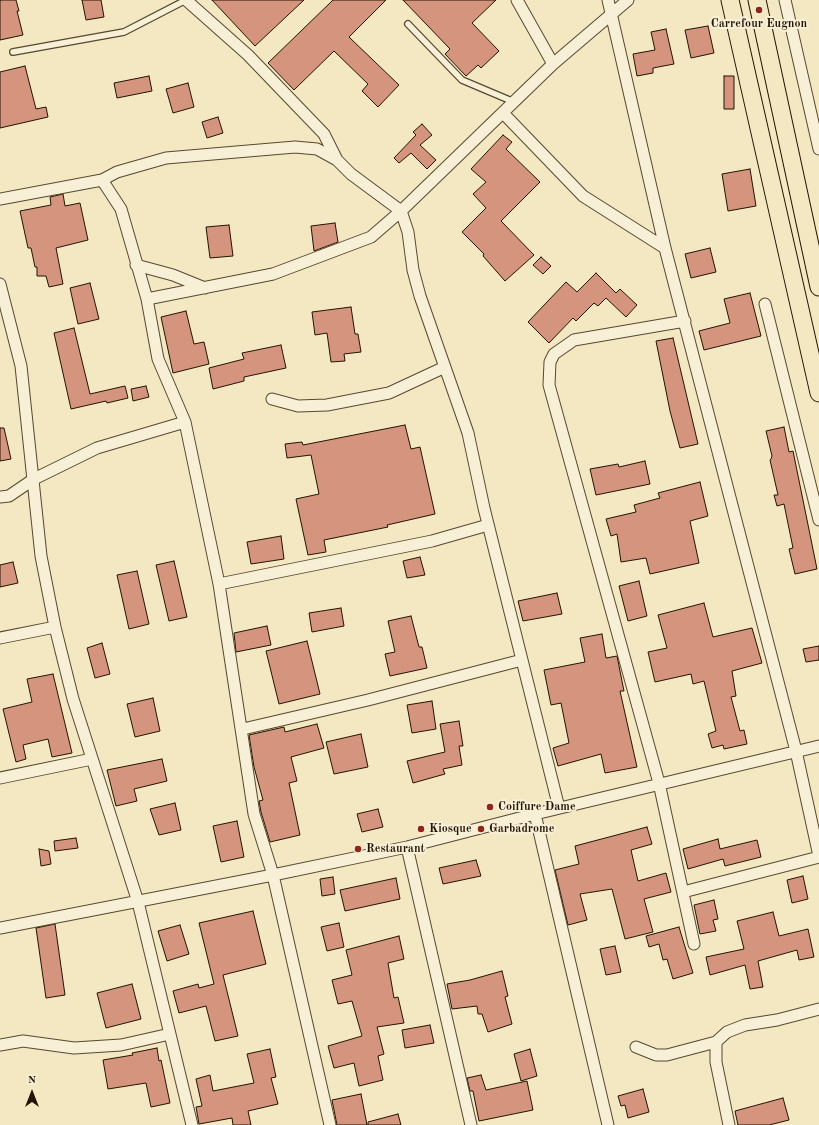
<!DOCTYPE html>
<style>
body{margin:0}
#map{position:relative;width:819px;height:1125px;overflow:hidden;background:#f3e8c2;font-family:"Old Standard TT",serif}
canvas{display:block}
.north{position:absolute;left:12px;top:1073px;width:40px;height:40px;-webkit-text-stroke:3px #f7f0d7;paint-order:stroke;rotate:0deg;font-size:11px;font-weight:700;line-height:16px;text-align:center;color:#231300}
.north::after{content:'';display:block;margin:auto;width:14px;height:18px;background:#231300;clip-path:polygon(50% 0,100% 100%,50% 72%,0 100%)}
</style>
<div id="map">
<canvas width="819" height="1125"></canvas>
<div class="north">N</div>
</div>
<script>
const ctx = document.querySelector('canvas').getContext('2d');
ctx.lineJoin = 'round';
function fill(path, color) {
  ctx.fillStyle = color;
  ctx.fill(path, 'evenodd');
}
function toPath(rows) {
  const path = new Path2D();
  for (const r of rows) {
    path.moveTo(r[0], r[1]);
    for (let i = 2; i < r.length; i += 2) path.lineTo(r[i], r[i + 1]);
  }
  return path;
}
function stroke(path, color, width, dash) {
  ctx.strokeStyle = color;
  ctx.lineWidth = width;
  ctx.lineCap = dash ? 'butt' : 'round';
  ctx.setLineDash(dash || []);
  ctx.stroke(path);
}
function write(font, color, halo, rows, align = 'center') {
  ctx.font = font + ' "Old Standard TT",serif';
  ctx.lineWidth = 4;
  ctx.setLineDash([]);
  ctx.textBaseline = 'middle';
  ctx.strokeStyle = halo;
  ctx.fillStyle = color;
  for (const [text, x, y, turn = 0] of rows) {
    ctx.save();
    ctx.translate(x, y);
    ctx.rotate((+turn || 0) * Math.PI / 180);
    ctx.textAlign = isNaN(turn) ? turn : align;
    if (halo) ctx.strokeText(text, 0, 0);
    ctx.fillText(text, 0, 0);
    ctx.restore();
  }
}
const building = toPath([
 [0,0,16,0,19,11,17,11,23,35,0,40,0,0],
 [82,0,101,0,104,17,86,20,82,0],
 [212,0,304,0,255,46,212,0],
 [333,0,386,0,349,37,399,85,378,107,362,91,368,84,334,51,294,90,268,63,333,0],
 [403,0,496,0,472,23,499,51,481,68,478,65,466,76,445,54,450,49,403,0],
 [708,26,714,53,691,58,685,30,708,26],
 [666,29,674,64,653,68,653,73,637,76,633,54,655,50,651,32,666,29],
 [25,66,36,109,46,107,48,117,0,128,0,72,25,66],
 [149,76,152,91,117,98,114,83,149,76],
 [724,76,734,76,734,109,724,109,724,76],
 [188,83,194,107,173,113,166,89,188,83],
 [218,117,223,133,207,138,202,122,218,117],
 [422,124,432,135,420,145,436,160,427,169,411,153,399,163,394,158,416,135,413,132,422,124],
 [503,135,512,142,506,149,540,182,501,221,534,255,505,281,483,256,484,254,462,232,486,208,473,194,486,182,471,169,503,135],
 [750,169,756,206,728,211,722,174,750,169],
 [63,194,65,206,80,203,88,240,56,248,63,284,49,287,46,276,37,276,37,267,35,267,31,248,28,248,20,211,51,205,50,197,63,194],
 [335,223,338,242,314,251,311,226,335,223],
 [229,225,233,256,210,258,206,227,229,225],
 [710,248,716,272,691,278,685,254,710,248],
 [541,257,551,266,543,274,533,265,541,257],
 [596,273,616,293,620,289,637,305,626,317,606,298,598,306,594,303,576,321,573,318,549,343,528,322,566,282,577,292,596,273],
 [90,283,99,319,78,324,70,288,90,283],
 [750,293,761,336,704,350,699,331,730,323,724,299,750,293],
 [351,307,355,334,358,334,361,352,344,354,345,361,331,362,327,333,315,335,312,312,351,307],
 [186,311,194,344,204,342,209,364,173,373,161,317,186,311],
 [74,328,90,394,125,386,128,398,107,403,106,401,71,409,54,333,74,328],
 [673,338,698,444,680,448,670,411,656,341,673,338],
 [281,345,286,368,244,377,244,381,213,389,209,368,244,359,242,353,281,345],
 [146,386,149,397,133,401,131,389,146,386],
 [405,425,411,449,420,447,435,514,387,525,388,527,324,540,326,552,308,555,296,499,319,494,311,455,287,458,285,444,302,442,303,445,405,425],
 [784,427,789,452,793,451,817,569,795,574,789,549,793,548,784,504,777,506,774,495,778,495,770,460,771,459,772,456,766,431,784,427],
 [0,428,4,428,11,459,0,461,0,428],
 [645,461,650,484,596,495,590,469,618,464,619,467,645,461],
 [700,482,708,516,690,521,699,563,650,574,646,558,621,562,617,534,611,536,606,519,636,512,634,505,660,498,658,493,700,482],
 [281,536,284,559,251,564,247,542,281,536],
 [420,557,425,575,407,578,403,561,420,557],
 [174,561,187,617,169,621,156,565,174,561],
 [13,562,18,583,0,587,0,565,13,562],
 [137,571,149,624,129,629,117,575,137,571],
 [639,581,647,616,628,621,619,586,639,581],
 [557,593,562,614,523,621,518,601,557,593],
 [704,603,713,637,752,628,762,663,732,671,736,696,731,697,740,731,744,730,747,744,724,749,723,745,712,748,708,734,716,731,704,681,693,684,691,674,655,682,648,652,667,648,658,615,704,603],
 [341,608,344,626,312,632,309,613,341,608],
 [411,616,419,647,422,647,427,668,390,676,385,654,395,652,388,621,411,616],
 [267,626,271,645,236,652,234,633,267,626],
 [602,634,606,658,617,656,624,691,620,691,637,767,605,773,601,754,558,766,553,748,569,743,561,703,551,705,544,670,585,662,580,638,602,634],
 [307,641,320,694,279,704,266,651,307,641],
 [102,643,110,674,95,678,87,648,102,643],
 [819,646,819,660,806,662,803,649,819,646],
 [53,674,72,753,52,757,48,739,23,745,26,759,16,762,3,709,32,702,27,679,53,674],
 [153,698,160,731,135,737,127,704,153,698],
 [432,701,436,729,412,733,407,705,432,701],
 [459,721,463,746,459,746,462,765,443,769,445,774,413,783,407,761,445,752,440,724,459,721],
 [317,724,324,748,291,757,297,781,289,783,300,835,270,842,261,812,259,801,263,800,254,767,249,735,284,727,285,732,317,724],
 [361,734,368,767,334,774,326,742,361,734],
 [162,759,167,781,134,789,137,801,116,806,107,770,162,759],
 [175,803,181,830,159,835,150,809,175,803],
 [378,809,383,827,362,832,357,814,378,809],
 [237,821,244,857,221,862,213,826,237,821],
 [647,827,652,844,631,850,638,881,666,873,671,892,644,899,653,932,625,939,612,889,580,894,587,920,568,925,555,870,579,864,575,846,647,827],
 [76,838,78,848,55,851,54,841,76,838],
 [718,839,720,849,757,840,761,857,725,866,723,859,688,869,683,849,718,839],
 [39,849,49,851,51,864,41,866,39,849],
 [476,860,481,876,443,884,439,868,476,860],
 [803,876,808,899,792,903,787,880,803,876],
 [333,877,335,894,322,896,320,879,333,877],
 [396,878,400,899,345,911,340,890,396,878],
 [714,900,718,919,713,920,716,931,700,934,694,905,714,900],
 [253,911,266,964,223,975,238,1036,215,1041,206,1006,179,1013,173,991,198,984,199,988,214,984,199,923,253,911],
 [773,912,779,936,808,929,814,957,799,960,797,950,758,961,763,987,750,989,745,965,710,975,706,957,744,949,737,921,773,912],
 [339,923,344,947,327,951,321,927,339,923],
 [55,924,65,995,46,998,36,928,55,924],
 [180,925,189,954,167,961,158,931,180,925],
 [679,927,693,973,673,979,667,959,663,960,659,944,649,947,646,936,679,927],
 [399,936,404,959,388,963,394,998,398,997,404,1023,377,1027,384,1054,378,1056,383,1080,359,1086,354,1063,334,1068,328,1046,362,1036,352,1001,338,1004,332,980,352,975,346,950,399,936],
 [615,946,621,972,606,975,600,949,615,946],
 [502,971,508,996,505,997,512,1024,488,1032,482,1014,478,1014,477,1006,452,1009,447,984,470,980,502,971],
 [132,984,141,1019,106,1028,97,993,132,984],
 [430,1025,434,1043,405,1048,402,1030,430,1025],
 [157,1048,159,1061,161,1060,170,1103,151,1107,146,1083,108,1089,103,1060,133,1055,132,1053,157,1048],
 [270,1049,276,1077,271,1078,278,1104,248,1111,251,1125,233,1125,232,1118,199,1124,196,1107,202,1106,196,1079,210,1075,213,1091,254,1083,247,1054,270,1049],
 [530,1049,537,1076,521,1081,514,1054,530,1049],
 [481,1075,486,1090,527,1081,533,1110,479,1121,473,1091,470,1091,467,1078,481,1075],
 [643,1089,649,1112,628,1118,625,1105,621,1106,618,1096,643,1089],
 [361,1094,367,1125,337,1125,332,1100,361,1094],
 [783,1098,789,1120,769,1125,738,1125,735,1111,783,1098],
 [398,1114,401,1125,368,1125,368,1122,398,1114]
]);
fill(building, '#d5947d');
stroke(building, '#231300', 1);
const service = toPath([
 [408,24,462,80,514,102],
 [13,52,124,32,186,0]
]);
const minor = toPath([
 [186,0,248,55,324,134,337,160],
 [517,0,553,64],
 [608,0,665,248,796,751,819,856],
 [785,0,819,149],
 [503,113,583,196,665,248],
 [102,180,121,209,147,299,273,274,371,237,401,211,408,232,413,270,420,296,468,433,484,508,559,808],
 [0,199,102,180,117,172,166,158,295,147,317,149,337,160,351,174,401,211,553,64,628,0],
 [136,265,173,275,205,288],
 [0,284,21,366,41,556,55,627,73,699,138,902,192,1125],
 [147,299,158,359,185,422,219,584,254,814,273,875,330,1125],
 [765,304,819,520],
 [685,321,574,340,554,354,550,362,549,385,659,783,694,944],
 [272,399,298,406,327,405,389,393,445,367],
 [0,497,9,496,34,479,97,448,185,422],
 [219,584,432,541,488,525],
 [0,638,55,627],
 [243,729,368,700,522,660],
 [0,778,92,759],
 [535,814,608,1125],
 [407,847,471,1125],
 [683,892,819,857],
 [0,928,273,875,407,847,535,814,819,746],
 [0,1045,23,1041,74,1048,121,1045,170,1034],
 [636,1047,656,1055,667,1055,716,1042],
 [729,1125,716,1062,716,1042,727,1032,745,1025,777,1020,819,1009]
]);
const primary = toPath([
 [730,0,819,393],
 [757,0,819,287]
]);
stroke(service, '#574830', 8);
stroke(minor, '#574830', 13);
stroke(primary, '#231300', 19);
stroke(service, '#f7f0d7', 5.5);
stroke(minor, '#f7f0d7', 11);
stroke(primary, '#f3e8c2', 17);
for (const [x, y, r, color] of [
 [759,10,4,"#8f2418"],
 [490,807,4,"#8f2418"],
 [421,829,4,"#8f2418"],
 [481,829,4,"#8f2418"],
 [358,849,4,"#8f2418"]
]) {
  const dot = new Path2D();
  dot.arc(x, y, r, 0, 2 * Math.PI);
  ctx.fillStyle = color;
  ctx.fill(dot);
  stroke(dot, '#f7f0d7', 1.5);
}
write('bold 12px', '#231300', '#f7f0d7', [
 ["Carrefour Eugnon",759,24,"center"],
 ["Coiffure Dame",498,807],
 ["Kiosque",429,829],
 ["Garbadrome",489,829],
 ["Restaurant",366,849]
], 'left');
</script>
